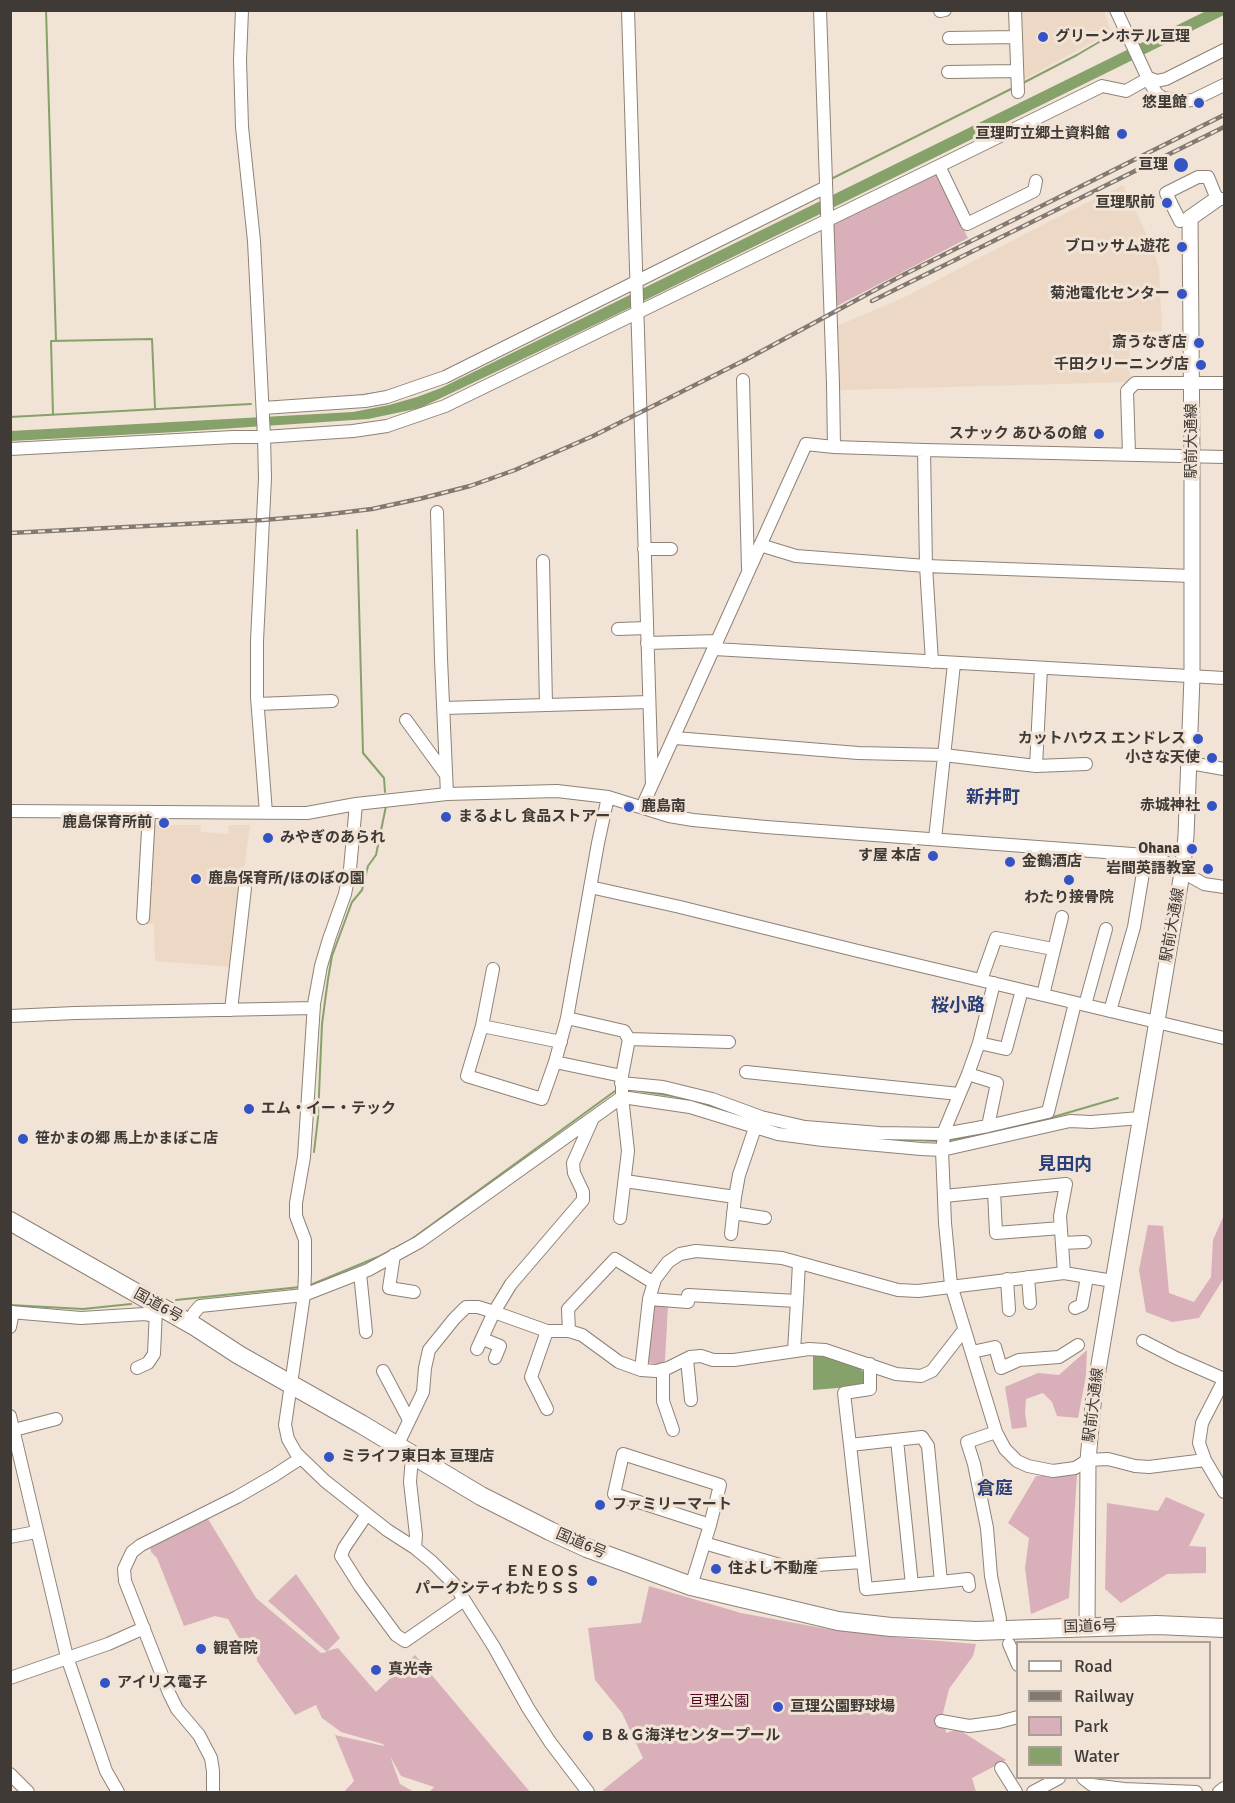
<!DOCTYPE html>
<meta charset="utf-8">
<style>
body{margin:0}
#map{position:relative;width:1235px;height:1803px;overflow:hidden;background:#f1e3d6;font-family:Signika,sans-serif}
canvas{display:block}
.frame{position:absolute;inset:0;border:12px solid #3f3a35;pointer-events:none}
.legend{position:absolute;left:1016px;top:1641px;width:195px;height:138px;box-sizing:border-box;background:#f1e3d6;border:2px solid #aa9f96;margin:0;padding:8px 10px;list-style:none;font-size:18px;color:#3f3a35}
.legend li{display:flex;align-items:center;gap:12px;height:30px}
.legend b{width:30px;border:2px solid #aa9f96}
</style>
<div id="map">
<canvas width="1235" height="1803"></canvas>
<div class="frame"></div>
<ul class="legend">
<li><b style="height:8px;background:#fff"></b>Road</li>
<li><b style="height:8px;background:#827971"></b>Railway</li>
<li><b style="height:16px;background:#d9afb9"></b>Park</li>
<li><b style="height:16px;background:#87a16a"></b>Water</li>
</ul>
</div>
<script>
const ctx = document.querySelector('canvas').getContext('2d');
ctx.lineJoin = 'round';
function fill(path, color) {
  ctx.fillStyle = color;
  ctx.fill(path, 'evenodd');
}
function toPath(rows) {
  const path = new Path2D();
  for (const r of rows) {
    path.moveTo(r[0], r[1]);
    for (let i = 2; i < r.length; i += 2) path.lineTo(r[i], r[i + 1]);
  }
  return path;
}
function stroke(path, color, width, dash) {
  ctx.strokeStyle = color;
  ctx.lineWidth = width;
  ctx.lineCap = dash ? 'butt' : 'round';
  ctx.setLineDash(dash || []);
  ctx.stroke(path);
}
function write(font, color, halo, rows, align = 'center') {
  ctx.font = font + ' Signika,"Noto Sans JP",sans-serif';
  ctx.lineWidth = 6;
  ctx.setLineDash([]);
  ctx.textBaseline = 'middle';
  ctx.strokeStyle = halo;
  ctx.fillStyle = color;
  for (const [text, x, y, turn = 0] of rows) {
    ctx.save();
    ctx.translate(x, y);
    ctx.rotate((+turn || 0) * Math.PI / 180);
    ctx.textAlign = isNaN(turn) ? turn : align;
    if (halo) ctx.strokeText(text, 0, 0);
    ctx.fillText(text, 0, 0);
    ctx.restore();
  }
}
fill(toPath([
 [1019,11,1104,11,1111,32,1021,81],
 [1123,185,1152,246,1159,267,1162,331,1129,334,1130,382,839,390,835,327,907,296,1046,223],
 [151,825,201,825,200,832,228,834,229,825,250,825,231,967,155,961,154,924,146,924]
]), '#ecd8c5');
fill(toPath([
 [934,171,968,238,833,308,830,222],
 [1224,1215,1224,1278,1199,1318,1172,1322,1146,1312,1139,1270,1148,1225,1163,1226,1169,1293,1194,1302,1211,1277,1213,1240],
 [652,1302,668,1305,665,1361,659,1365,648,1362],
 [1087,1350,1086,1376,1078,1418,1057,1416,1052,1402,1043,1393,1026,1399,1025,1413,1027,1427,1012,1429,1005,1387,1038,1373,1059,1375],
 [1077,1475,1069,1598,1031,1614,1025,1568,1029,1538,1008,1523,1036,1476],
 [1166,1497,1205,1514,1189,1546,1206,1547,1206,1573,1167,1574,1121,1603,1105,1589,1107,1503,1158,1511],
 [208,1519,256,1598,321,1653,327,1652,268,1601,296,1574,340,1638,327,1651,338,1648,376,1692,415,1655,530,1792,429,1792,434,1787,401,1776,390,1756,400,1784,414,1792,344,1792,354,1781,335,1735,384,1746,383,1744,341,1732,322,1718,316,1705,295,1715,257,1661,256,1646,252,1642,240,1640,228,1619,215,1616,184,1626,157,1558,151,1552,150,1545],
 [649,1586,741,1613,827,1629,903,1638,976,1644,973,1656,949,1689,943,1713,946,1733,958,1729,1006,1760,972,1778,976,1792,605,1792,603,1790,643,1758,622,1713,595,1680,588,1628,641,1623]
]), '#d9afb9');
fill(toPath([
 [1206,11,1224,11,1224,15,611,317,420,408,368,419,176,432,11,441,11,431,353,412,389,405,417,397,441,388],
 [821,1354,860,1368,864,1373,866,1380,861,1386,813,1390,813,1355]
]), '#87a16a');
stroke(toPath([
 [46,10,56,341],
 [1023,83,1077,55,1111,35],
 [831,179,1013,88],
 [357,396,378,393],
 [53,414,51,341,152,339,155,408],
 [10,417,251,404],
 [357,530,363,753,384,778,385,792],
 [640,1091,679,1097,731,1112],
 [1026,1125,1118,1098],
 [892,1139,937,1141],
 [950,1140,1009,1129],
 [314,1152,318,1118,322,1024,328,979,332,956,352,902,362,890,368,866,376,855,386,806],
 [311,1273,311,1266],
 [308,1286,380,1256,409,1241,615,1091],
 [176,1300,300,1287],
 [10,1305,83,1309,131,1304]
]), '#87a16a', 2);
const minor = toPath([
 [242,10,240,60,242,127,254,241,264,437,265,478,257,641,257,697,266,813],
 [628,10,652,785],
 [820,10,833,384,834,447],
 [1015,10,1018,92],
 [1116,10,1150,83,1157,94,1163,98,1180,101,1193,100,1224,85],
 [940,11,945,10],
 [949,38,1016,37],
 [948,72,1017,71],
 [1036,181,1034,191,967,224,939,166,1102,86,1126,91,1149,78,1157,81,1166,79,1224,50],
 [1190,218,1180,221,1166,193,1198,177,1208,177,1217,199,1224,199],
 [743,380,748,568],
 [263,408,365,401,387,397,445,377,826,187],
 [10,449,233,437,264,437,353,431,387,426,445,406,939,166],
 [924,450,926,566,932,662],
 [1129,454,1127,391,1135,383,1224,383],
 [437,512,441,659,447,794],
 [760,545,796,556,926,566,1192,576],
 [644,549,671,549],
 [543,561,546,705],
 [618,629,647,628],
 [647,643,717,641],
 [714,649,1224,678],
 [258,704,332,701],
 [444,708,649,702],
 [406,720,446,775],
 [675,738,858,753,944,755,1036,766,1086,764],
 [1190,763,1224,769],
 [1036,766,1041,668],
 [608,797,598,843,567,1018,624,1031,629,1039,622,1076,622,1097,628,1151,620,1218],
 [356,804,350,869,345,894,329,939,321,966,314,1004,304,1157,296,1203,296,1216,305,1240,305,1273,304,1295,285,1425,288,1439,296,1453,325,1481,387,1530,415,1548,432,1562,454,1584,494,1647,528,1708,550,1742,588,1792],
 [642,807,806,444,834,447,924,450,1224,457],
 [10,811,307,813,356,804,447,794,557,791,608,797,669,816,693,820,766,827,1146,855,1165,862,1204,884,1224,887],
 [935,839,954,664],
 [590,887,680,907,858,951,1224,1038],
 [143,918,149,813],
 [493,969,482,1026,467,1076,542,1099,555,1062,622,1076],
 [981,980,996,938,1053,949],
 [994,983,979,1043,968,1074,945,1129,942,1150,945,1223,951,1285,996,1432,1005,1449,1017,1461,1028,1466,1053,1471,1075,1468,1088,1460,1108,1459,1135,1466,1149,1467,1205,1460],
 [1043,995,1062,917],
 [1085,1005,1106,929],
 [231,1010,245,888],
 [1110,1011,1134,927,1146,855],
 [10,1016,75,1013,314,1008],
 [482,1026,561,1042],
 [629,1039,729,1042],
 [979,1043,1006,1049,1022,990],
 [555,1062,567,1018],
 [746,1072,959,1094],
 [968,1074,997,1083,988,1126],
 [621,1083,663,1087,712,1099,761,1117,805,1127,879,1133,944,1134,988,1126,1048,1112,1075,1003],
 [625,1181,735,1197,739,1175,755,1128],
 [994,1191,996,1233,1061,1228],
 [944,1196,1066,1184,1060,1216,1064,1273,1113,1281],
 [733,1213,765,1218],
 [731,1234,735,1197],
 [1062,1243,1085,1242],
 [394,1255,389,1288,414,1292],
 [360,1273,366,1332],
 [1028,1277,1030,1303],
 [1007,1279,1009,1310],
 [649,1299,688,1302,688,1295,797,1301,794,1351],
 [797,1301,799,1263],
 [1075,1308,1082,1305,1087,1277],
 [10,1312,81,1318,145,1314,156,1316],
 [189,1323,194,1313,200,1306,304,1295,368,1270,419,1242,622,1097,690,1107,778,1134,823,1140,921,1149,942,1150,1070,1121,1091,1122,1140,1118],
 [10,1327,13,1312],
 [569,1331,568,1309,615,1259,654,1283],
 [483,1339,500,1346,495,1358],
 [1143,1341,1176,1358,1224,1379],
 [477,1349,494,1312,511,1284,583,1200,583,1192,574,1173,573,1163,593,1118],
 [972,1352,995,1347,1001,1368,1019,1360,1059,1357,1078,1345],
 [687,1359,691,1400],
 [137,1368,148,1363,154,1354,156,1309],
 [663,1369,663,1401,673,1430],
 [641,1370,649,1299,655,1279,668,1262,680,1254,696,1251,782,1258,898,1290,918,1291,1064,1273],
 [383,1371,409,1420],
 [1224,1380,1202,1423,1199,1443,1205,1460,1224,1492],
 [547,1409,531,1377,547,1331],
 [10,1416,67,1657,106,1771,118,1792],
 [14,1430,56,1419],
 [996,1432,967,1442,974,1464,987,1528,991,1576,1000,1619],
 [897,1440,912,1585],
 [850,1445,844,1393,870,1389,870,1364],
 [397,1446,423,1392,425,1368,429,1350,454,1319,466,1307,478,1307,494,1312,547,1331,569,1331,582,1335,619,1362,641,1370,656,1371,668,1368,690,1357,701,1356,713,1360,734,1360,809,1349,825,1350,896,1374,921,1376,932,1371,964,1330],
 [412,1456,410,1482,416,1535,415,1548],
 [367,1514,344,1548,341,1556,360,1586,396,1635,405,1641,464,1600],
 [10,1537,36,1532],
 [704,1543,787,1567,862,1562],
 [941,1582,928,1446,922,1437,850,1445,866,1589,941,1582,968,1579,969,1586],
 [691,1586,710,1525,720,1485,623,1454,614,1494,710,1525],
 [1009,1644,1018,1665],
 [10,1678,108,1644,144,1628],
 [941,1721,969,1726,999,1722,1018,1717],
 [1001,1768,1016,1792],
 [10,1774,28,1792],
 [1083,1778,1092,1785,1124,1789,1196,1792],
 [213,1792,213,1771,211,1758,199,1735,177,1709,169,1693,125,1581,124,1569,132,1552,141,1545,237,1497,275,1475,301,1458],
 [1033,1792,1059,1778],
 [1219,1792,1224,1788]
]);
const major = toPath([
 [1087,1627,1088,1460,1094,1394,1182,873,1186,836,1192,677,1192,456,1190,218,1217,199]
]);
const highway = toPath([
 [10,1221,196,1327,239,1355,361,1424,481,1496,550,1531,587,1548,691,1586,838,1621,891,1627,976,1631,1157,1625,1224,1628]
]);
stroke(minor, '#8e8276', 14);
stroke(major, '#8e8276', 17);
stroke(highway, '#8e8276', 20);
stroke(minor, '#fff', 12);
stroke(major, '#fff', 15);
stroke(highway, '#fff', 18);
const rail = toPath([
 [872,301,1224,127],
 [10,533,263,520,322,515,372,509,423,498,470,486,515,470,593,436,747,359,901,276,1224,115]
]);
stroke(rail, '#827971', 4.5);
stroke(rail, '#f1e3d6', 2, [7]);
for (const [x, y, r, color] of [
 [1043,37,6,"#3454c5"],
 [1199,103,6,"#3454c5"],
 [1122,134,6,"#3454c5"],
 [1181,165,8,"#3454c5"],
 [1167,203,6,"#3454c5"],
 [1182,247,6,"#3454c5"],
 [1182,294,6,"#3454c5"],
 [1199,343,6,"#3454c5"],
 [1201,365,6,"#3454c5"],
 [1099,434,6,"#3454c5"],
 [1198,739,6,"#3454c5"],
 [1212,758,6,"#3454c5"],
 [1212,806,6,"#3454c5"],
 [629,807,6,"#3454c5"],
 [446,817,6,"#3454c5"],
 [164,823,6,"#3454c5"],
 [268,838,6,"#3454c5"],
 [1192,849,6,"#3454c5"],
 [933,856,6,"#3454c5"],
 [1010,862,6,"#3454c5"],
 [1208,869,6,"#3454c5"],
 [196,879,6,"#3454c5"],
 [1069,880,6,"#3454c5"],
 [249,1109,6,"#3454c5"],
 [23,1139,6,"#3454c5"],
 [329,1457,6,"#3454c5"],
 [600,1505,6,"#3454c5"],
 [716,1569,6,"#3454c5"],
 [592,1581,6,"#3454c5"],
 [201,1649,6,"#3454c5"],
 [376,1670,6,"#3454c5"],
 [105,1683,6,"#3454c5"],
 [778,1707,6,"#3454c5"],
 [588,1736,6,"#3454c5"]
]) {
  const dot = new Path2D();
  dot.arc(x, y, r, 0, 2 * Math.PI);
  ctx.fillStyle = color;
  ctx.fill(dot);
  stroke(dot, '#f1e3d6', 2);
}
write('bold 15px', '#3f3a35', '#f1e3d6', [
 ["グリーンホテル亘理",1055,37,"left"],
 ["悠里館",1187,103],
 ["亘理町立郷土資料館",1110,134],
 ["亘理",1168,165],
 ["亘理駅前",1155,203],
 ["ブロッサム遊花",1170,247],
 ["菊池電化センター",1170,294],
 ["斎うなぎ店",1187,343],
 ["千田クリーニング店",1189,365],
 ["スナック あひるの館",1087,434],
 ["カットハウス エンドレス",1186,739],
 ["小さな天使",1200,758],
 ["赤城神社",1200,806],
 ["鹿島南",641,807,"left"],
 ["まるよし 食品ストアー",458,817,"left"],
 ["鹿島保育所前",152,823],
 ["みやぎのあられ",280,838,"left"],
 ["Ohana",1180,849],
 ["す屋 本店",921,856],
 ["金鶴酒店",1022,862,"left"],
 ["岩間英語教室",1196,869],
 ["鹿島保育所/ほのぼの園",208,879,"left"],
 ["わたり接骨院",1069,898,"center"],
 ["エム・イー・テック",261,1109,"left"],
 ["笹かまの郷 馬上かまぼこ店",35,1139,"left"],
 ["ミライフ東日本 亘理店",341,1457,"left"],
 ["ファミリーマート",612,1505,"left"],
 ["住よし不動産",728,1569,"left"],
 ["ＥＮＥＯＳ",580,1572],
 ["パークシティわたりＳＳ",580,1589],
 ["観音院",213,1649,"left"],
 ["真光寺",388,1670,"left"],
 ["アイリス電子",117,1683,"left"],
 ["亘理公園野球場",790,1707,"left"],
 ["Ｂ＆Ｇ海洋センタープール",600,1736,"left"]
], 'right');
write('15px', '#3f3a35', '#f1e3d6', [
 ["駅前大通線",1192,441,-90],
 ["駅前大通線",1173,925,-80],
 ["国道6号",158,1306,29],
 ["駅前大通線",1094,1405,-83],
 ["国道6号",581,1544,23],
 ["国道6号",1090,1627,-2]
]);
write('15px', '#540527', '#f1e3d6', [
 ["亘理公園",719,1702]
]);
write('bold 18px', '#2b3f78', '#f1e3d6', [
 ["新井町",993,798],
 ["桜小路",958,1006],
 ["見田内",1065,1165],
 ["倉庭",995,1489]
]);
</script>
